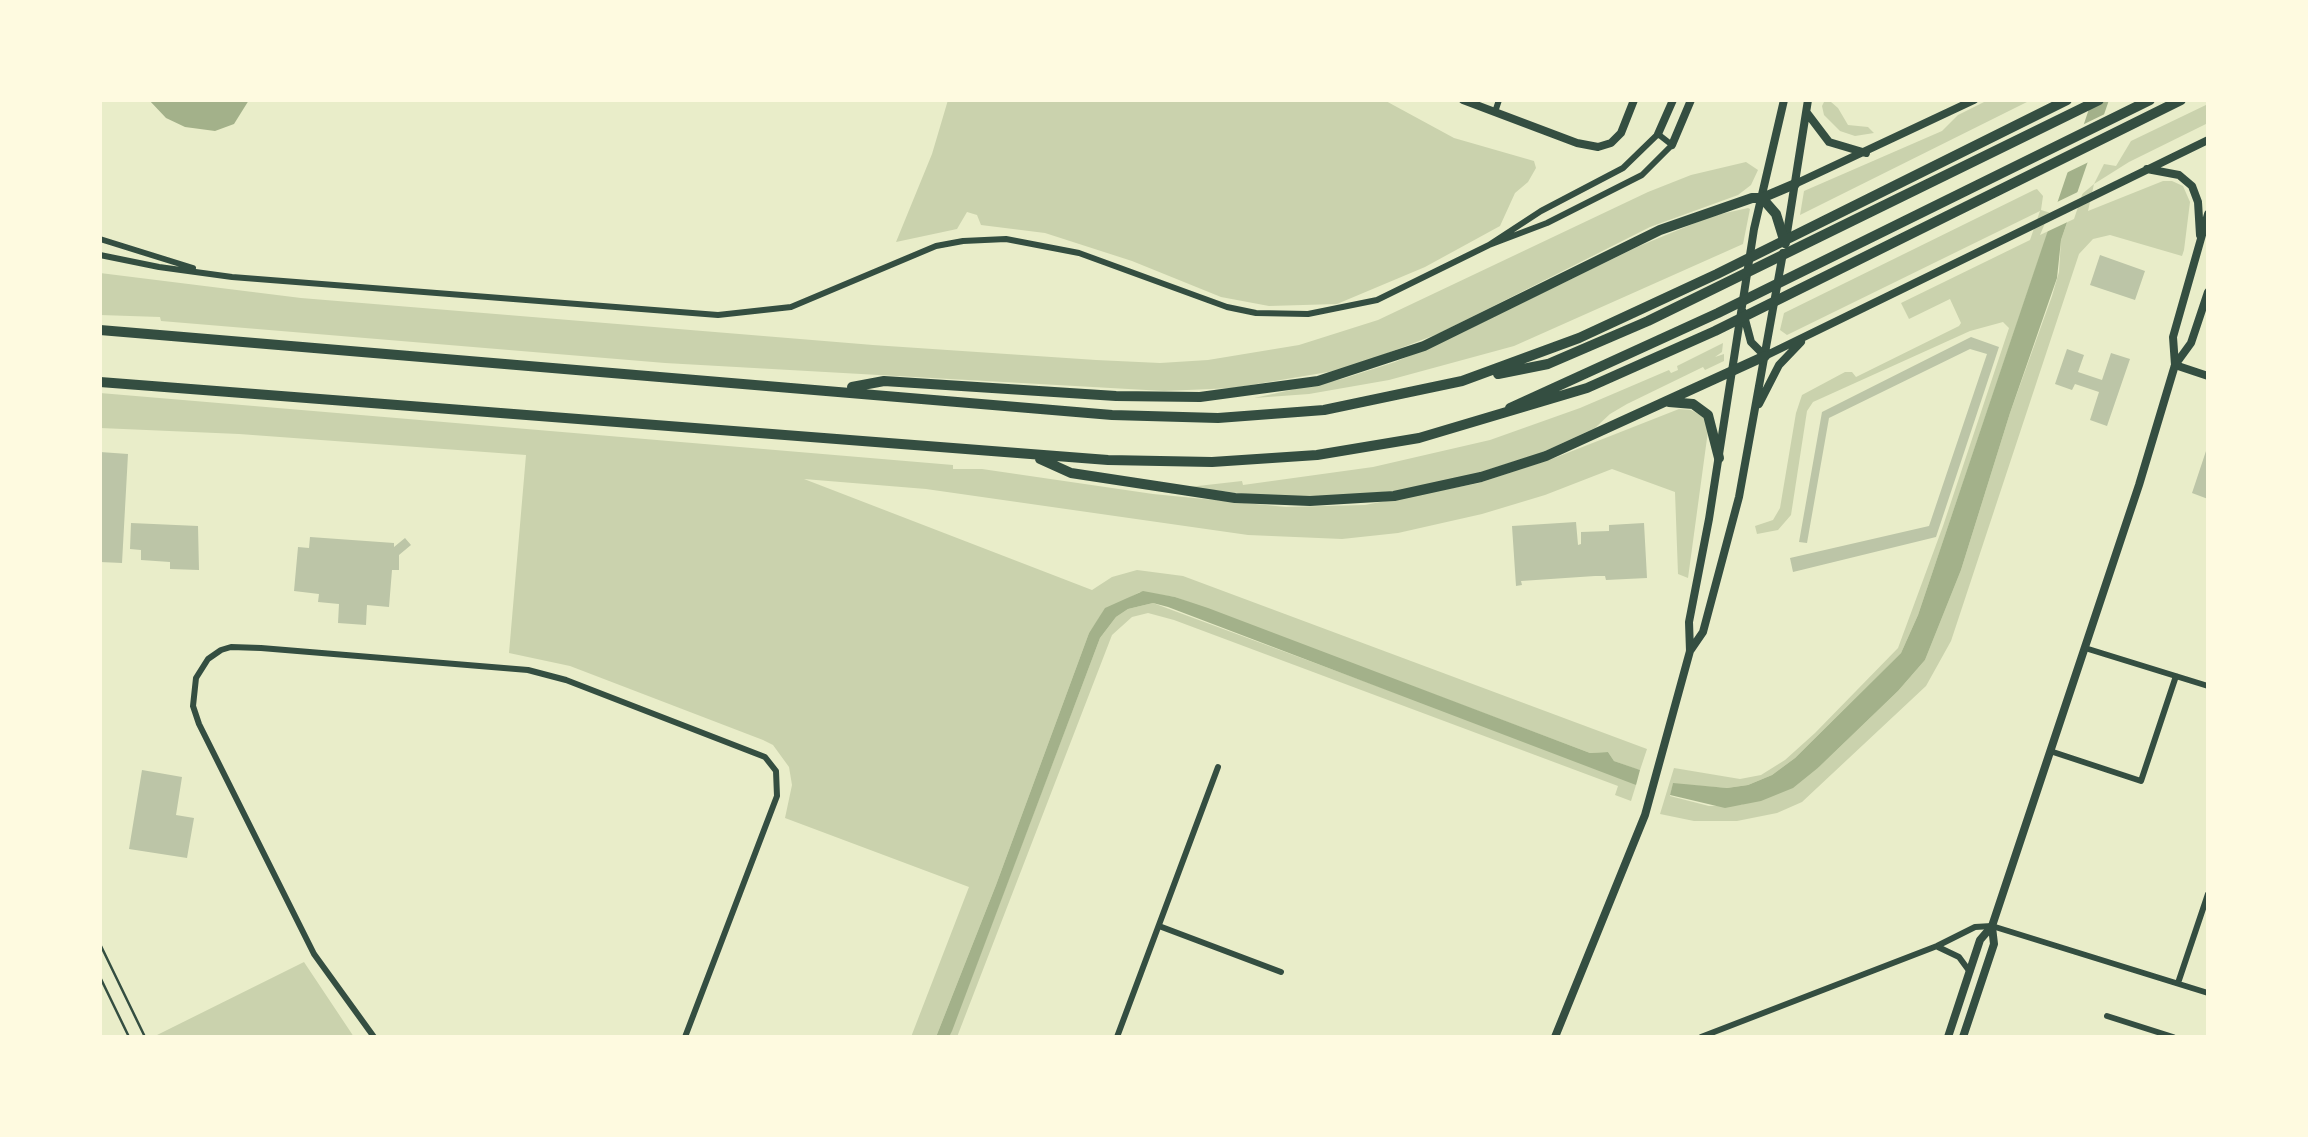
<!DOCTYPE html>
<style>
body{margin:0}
#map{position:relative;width:2308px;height:1137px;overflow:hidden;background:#e9edc9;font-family:Raleway,sans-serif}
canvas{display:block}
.frame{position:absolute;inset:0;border:102px solid #fefae0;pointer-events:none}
</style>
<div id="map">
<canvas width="2308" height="1137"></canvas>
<div class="frame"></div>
</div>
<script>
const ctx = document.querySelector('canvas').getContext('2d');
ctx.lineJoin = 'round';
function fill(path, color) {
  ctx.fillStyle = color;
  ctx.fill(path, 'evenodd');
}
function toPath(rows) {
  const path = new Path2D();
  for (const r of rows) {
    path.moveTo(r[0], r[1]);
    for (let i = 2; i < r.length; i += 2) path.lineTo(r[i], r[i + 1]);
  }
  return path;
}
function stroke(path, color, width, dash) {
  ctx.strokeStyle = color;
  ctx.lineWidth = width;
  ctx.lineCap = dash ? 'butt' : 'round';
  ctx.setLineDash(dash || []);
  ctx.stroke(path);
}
fill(toPath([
 [948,100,1384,100,1454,138,1534,161,1536,168,1528,182,1515,193,1500,226,1425,267,1337,304,1269,306,1221,297,1132,261,1045,233,981,225,977,215,967,212,957,229,896,242,932,154],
 [1988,100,2031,100,1800,215,1804,191,1942,131,1958,115],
 [1824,102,1831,102,1838,108,1848,125,1868,127,1874,133,1855,136,1840,131,1824,115,1822,106],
 [2208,104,2208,123,2129,162,2094,184,2088,211,2163,181,2172,181,2183,186,2190,202,2184,250,2182,256,2110,235,2093,239,2079,254,1951,641,1926,686,1802,802,1777,813,1737,821,1694,821,1660,814,1674,768,1740,779,1761,775,1785,760,1815,733,1898,648,1943,526,2009,328,2003,322,1970,331,1813,402,1807,411,1791,515,1778,530,1757,534,1755,526,1773,520,1780,508,1796,413,1802,395,1845,372,1852,372,1856,377,1959,326,1961,323,1950,299,1909,319,1901,303,2030,240,2040,211,1787,335,1780,330,1784,313,2034,190,2037,189,2043,196,2041,210,2054,214,1918,615,1901,653,1795,758,1772,775,1748,785,1727,788,1673,784,1670,796,1709,806,1741,805,1819,767,1898,691,1925,660,1961,570,2010,413,2052,296,2059,272,2061,240,2075,200,2094,184,2104,164,2116,166,2131,141],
 [1746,162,1758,170,1751,185,1738,195,1650,227,1440,333,1346,369,1233,388,1164,391,665,363,161,321,160,317,100,315,100,273,301,298,873,345,1096,360,1160,363,1208,360,1299,345,1378,320,1648,192,1691,175],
 [1748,208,1750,209,1743,244,1514,346,1389,380,1309,394,1254,398,1342,379,1395,362,1442,342,1637,247,1712,216],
 [1723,343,1722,352,1715,357,1724,354,1724,361,1705,370,1703,367,1627,404,1610,414,1595,428,1541,453,1462,478,1406,490,1336,496,1262,496,1189,487,1242,481,1243,485,1373,467,1490,440,1580,408,1669,370,1671,373,1678,370,1677,366],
 [100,393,953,465,953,469,982,469,1153,494,1286,507,1365,505,1479,483,1557,457,1679,409,1691,410,1704,417,1708,431,1688,578,1678,574,1675,492,1612,469,1545,495,1482,514,1398,533,1342,539,1248,535,926,489,804,479,1092,590,1112,577,1137,570,1183,576,1647,749,1640,770,1636,769,1614,761,1608,752,1590,753,1175,597,1140,592,1104,611,1089,633,996,885,936,1037,911,1037,969,887,785,818,792,785,789,767,773,745,763,740,570,666,509,653,526,455,239,434,100,428],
 [1153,603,1628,779,1636,785,1631,801,1615,795,1618,786,1174,620,1148,613,1132,617,1112,635,957,1037,949,1037,1100,638,1116,617,1128,609],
 [304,962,354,1037,153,1037]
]), '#cad2ad');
fill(toPath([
 [149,100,249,100,234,124,215,131,185,127,166,118],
 [2092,100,2109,100,2061,240,2057,278,2010,413,1961,570,1925,660,1898,691,1819,767,1793,788,1761,801,1725,808,1670,795,1673,783,1727,788,1748,785,1772,775,1795,758,1901,653,1918,615],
 [1143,591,1175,597,1208,608,1590,753,1608,752,1614,761,1640,770,1636,785,1168,607,1153,603,1128,609,1116,617,1100,638,952,1031,949,1037,936,1037,996,885,1089,633,1105,608]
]), '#a3b18a');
fill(toPath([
 [2111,111,2095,159,2062,175,2078,127],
 [2084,189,2074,219,2040,235,2053,204]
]), '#e9edc9');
fill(toPath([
 [2100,255,2145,271,2135,300,2090,285],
 [1971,337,1999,347,1936,537,1793,572,1790,558,1929,526,1987,354,1970,349,1829,418,1807,543,1799,542,1822,412],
 [2067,349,2084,355,2078,372,2102,380,2111,353,2130,359,2107,426,2090,420,2099,392,2075,384,2072,390,2055,384],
 [2207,448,2208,448,2208,499,2192,493],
 [100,452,128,454,122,563,100,562],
 [1576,522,1578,545,1581,544,1581,532,1609,531,1609,525,1644,523,1647,578,1606,580,1605,576,1595,576,1521,581,1522,585,1516,586,1512,526],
 [131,523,198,526,199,570,170,569,170,562,141,560,141,550,130,549],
 [310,537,394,543,394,547,405,538,411,545,399,555,399,570,392,570,389,607,367,605,366,625,338,623,339,604,318,602,319,594,294,591,298,547,309,548],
 [142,770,182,777,176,815,194,818,187,858,129,849]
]), '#bcc5a7');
stroke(toPath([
 [100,944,145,1037]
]), '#344e41', 2.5);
stroke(toPath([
 [100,977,129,1037]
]), '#344e41', 2.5);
stroke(toPath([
 [1495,112,1499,100],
 [100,239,193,268],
 [100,255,159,267,232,277,718,315,791,307,936,246,963,241,1006,239,1079,253,1227,307,1256,313,1308,314,1377,300,1489,245,1547,223,1642,175,1672,145,1658,134,1623,168,1541,211,1489,245],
 [2085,648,2208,686],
 [2050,751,2141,781,2176,676],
 [1159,926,1281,972],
 [1938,947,1959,957,1970,972],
 [2178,983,2208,894],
 [2107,1016,2173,1037],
 [374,1037,314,954,199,724,193,706,196,678,208,659,221,650,231,647,261,648,528,670,566,680,765,757,776,771,777,796,685,1037],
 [1117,1037,1218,767],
 [1701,1037,1937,946,1975,927,1992,926,2208,993]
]), '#344e41', 6);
stroke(toPath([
 [1463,100,1577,143,1598,147,1611,143,1621,133,1634,100],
 [1658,134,1673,100],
 [1672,145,1691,100],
 [2175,365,2208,376]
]), '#344e41', 8);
stroke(toPath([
 [1807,113,1829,142,1866,153],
 [2147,169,2179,175,2192,186,2198,202,2200,235],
 [1795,184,1974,100],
 [1786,239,1808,100],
 [1743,312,1751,342,1765,356],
 [1765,356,2208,140],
 [2175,365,2173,337,2208,214],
 [1759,404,1779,365,1801,342],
 [1690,651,1703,632,1739,497,1783,253],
 [1555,1037,1645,815,1690,651,1689,622,1709,519,1754,229,1784,100],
 [1948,1037,1980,940,1992,926,2139,485,2175,365,2191,343,2208,292],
 [1963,1037,1994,944,1992,927]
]), '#344e41', 8);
stroke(toPath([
 [1762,198,1776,214,1785,243],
 [100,330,1112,415,1218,418,1324,410,1462,381,1579,338,1717,274,2067,100],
 [1498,374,1548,364,1648,321,2099,100],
 [100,382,1108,460,1212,462,1317,455,1419,438,1587,388,1715,331,2181,100],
 [852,387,884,381,1116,396,1200,397,1318,381,1424,346,1660,230,1752,198,1762,198,1795,184],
 [1669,402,1693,404,1708,415,1719,458],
 [1510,408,1718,313,2150,100],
 [1040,459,1071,473,1235,498,1310,501,1394,496,1481,477,1546,456,1765,356]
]), '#344e41', 10);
</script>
